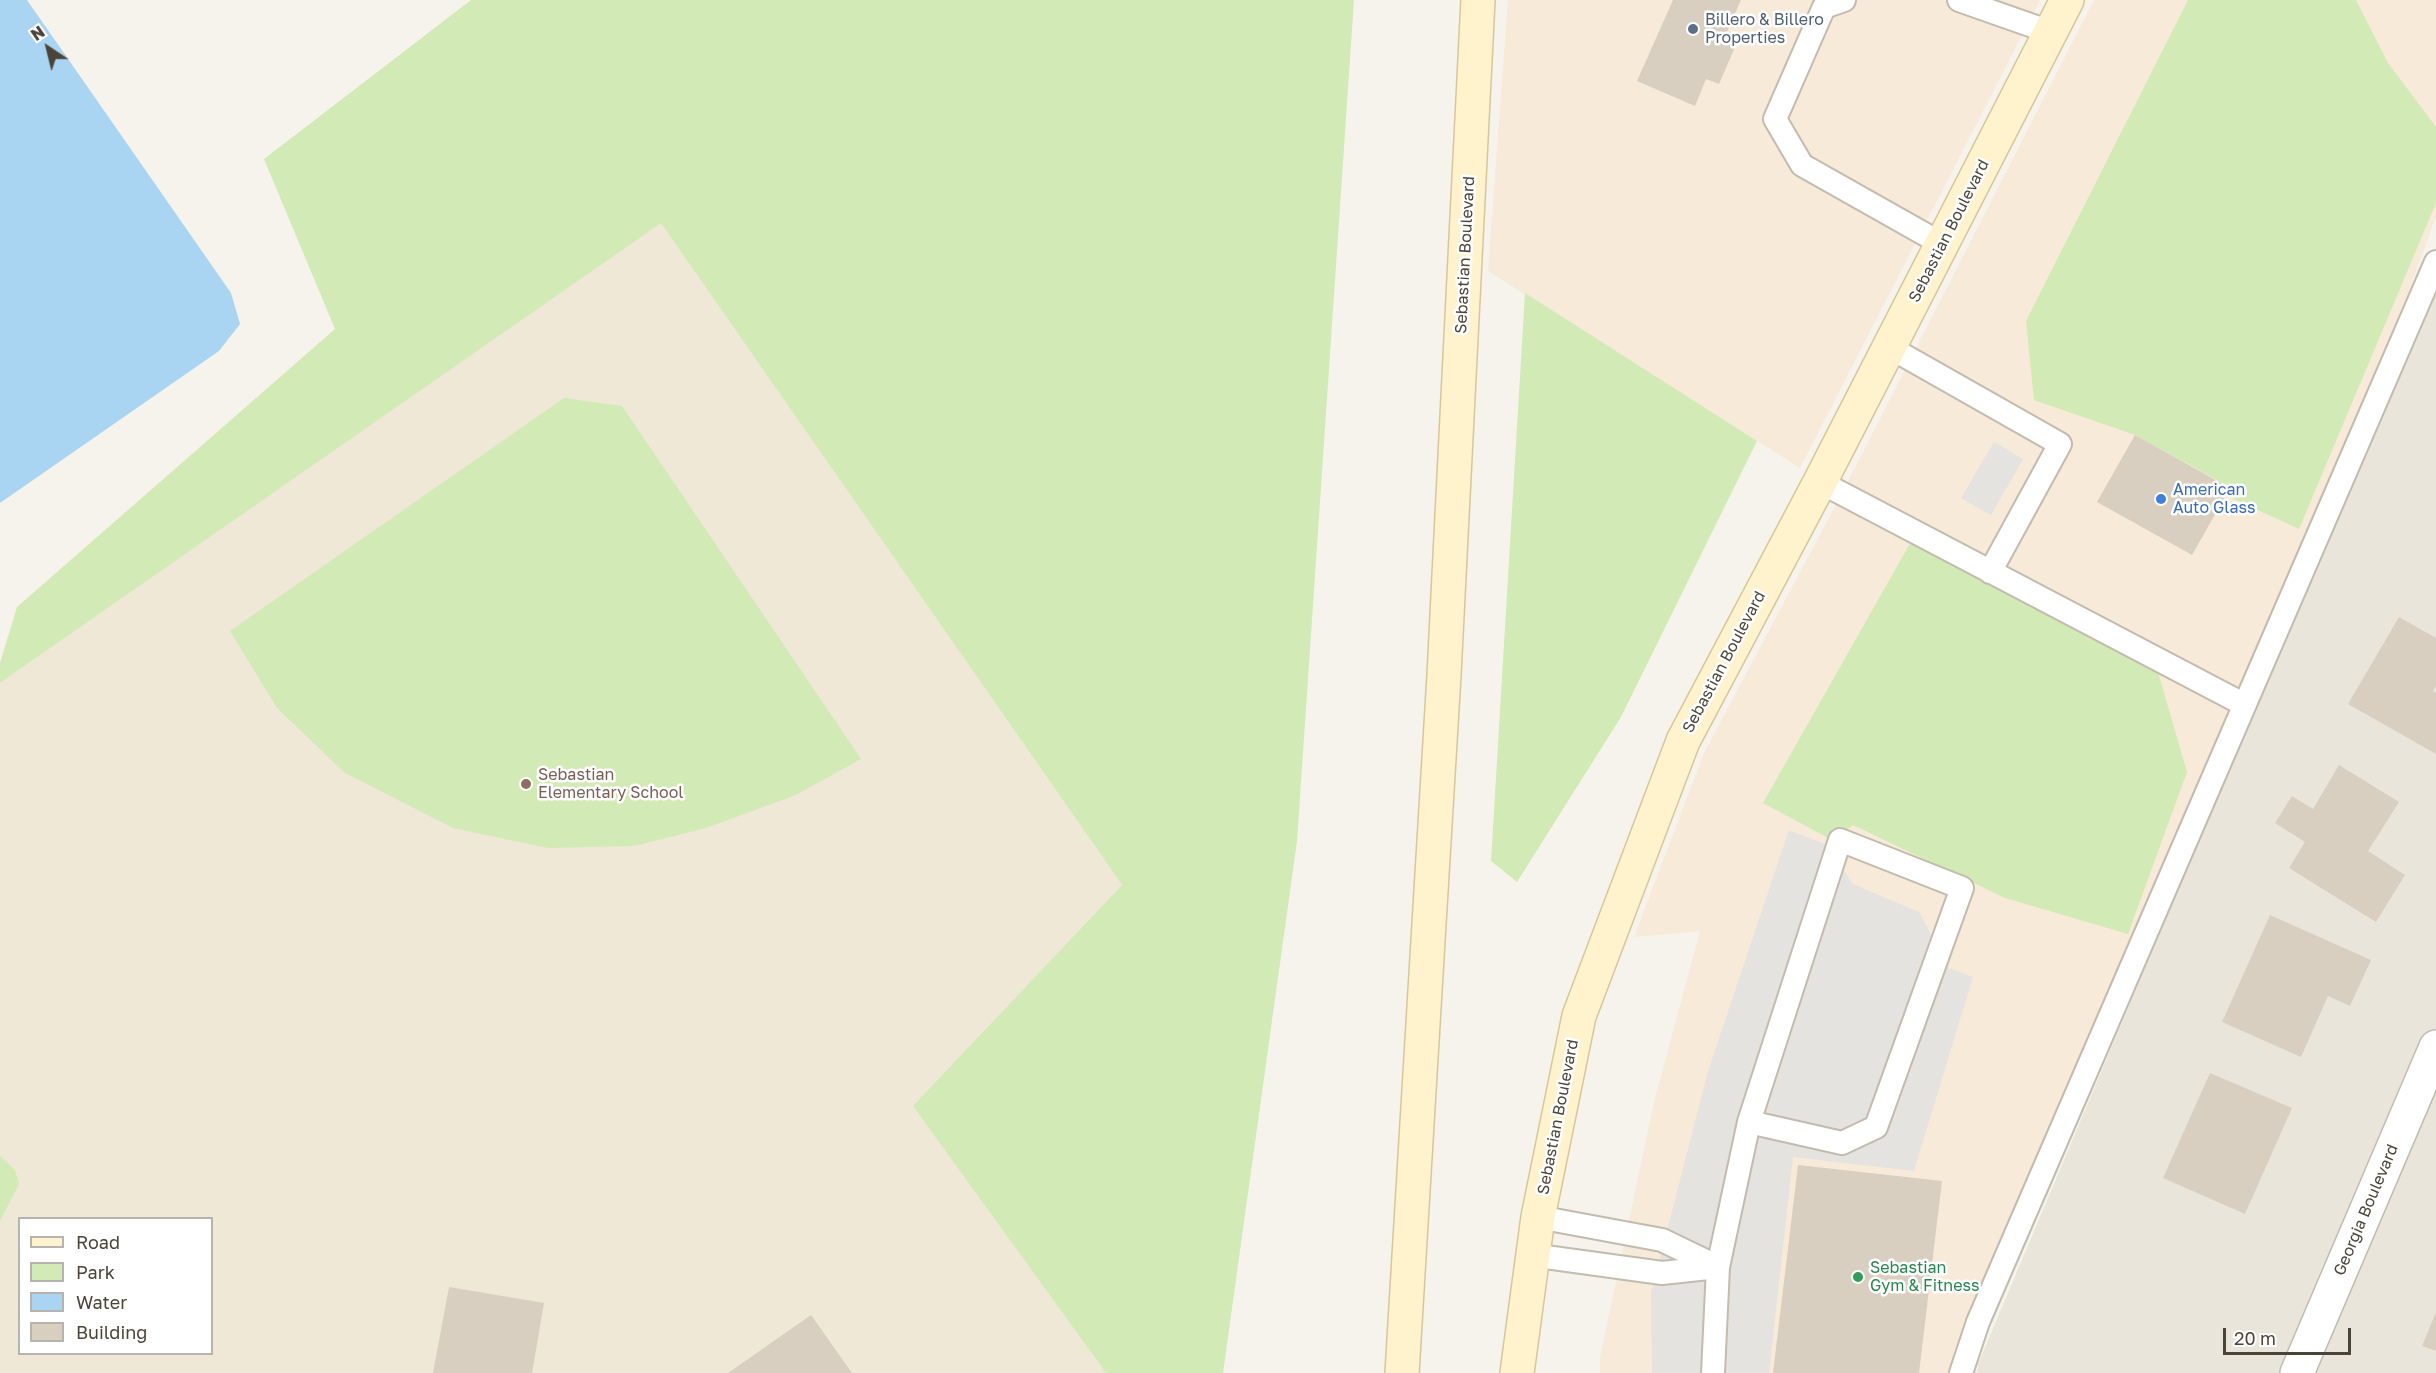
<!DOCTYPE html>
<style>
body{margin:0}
#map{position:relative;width:2436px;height:1373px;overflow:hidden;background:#f6f3ec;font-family:"Golos Text",sans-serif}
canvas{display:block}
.legend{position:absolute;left:18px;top:1217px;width:195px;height:138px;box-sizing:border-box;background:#fff;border:2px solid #b7b4b0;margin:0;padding:8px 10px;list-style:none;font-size:18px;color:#4b4439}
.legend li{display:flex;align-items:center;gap:12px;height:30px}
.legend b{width:30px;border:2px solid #b7b4b0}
.north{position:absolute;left:18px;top:18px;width:60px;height:60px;-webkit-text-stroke:4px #fff;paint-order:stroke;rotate:325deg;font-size:16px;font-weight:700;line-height:24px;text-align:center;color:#4b4439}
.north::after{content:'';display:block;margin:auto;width:21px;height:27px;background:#4b4439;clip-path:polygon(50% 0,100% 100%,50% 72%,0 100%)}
.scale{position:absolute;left:2223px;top:1328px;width:128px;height:27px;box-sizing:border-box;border:3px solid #4b4439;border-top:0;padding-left:8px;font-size:18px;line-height:21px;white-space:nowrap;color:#4b4439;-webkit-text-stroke:4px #fff;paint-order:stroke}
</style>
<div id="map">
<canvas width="2436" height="1373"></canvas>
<ul class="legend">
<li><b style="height:8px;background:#fff3cd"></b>Road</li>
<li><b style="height:16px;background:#d2eab5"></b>Park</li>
<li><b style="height:16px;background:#a9d4f2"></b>Water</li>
<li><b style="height:16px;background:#d8cfc1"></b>Building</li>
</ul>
<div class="north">N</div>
<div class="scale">20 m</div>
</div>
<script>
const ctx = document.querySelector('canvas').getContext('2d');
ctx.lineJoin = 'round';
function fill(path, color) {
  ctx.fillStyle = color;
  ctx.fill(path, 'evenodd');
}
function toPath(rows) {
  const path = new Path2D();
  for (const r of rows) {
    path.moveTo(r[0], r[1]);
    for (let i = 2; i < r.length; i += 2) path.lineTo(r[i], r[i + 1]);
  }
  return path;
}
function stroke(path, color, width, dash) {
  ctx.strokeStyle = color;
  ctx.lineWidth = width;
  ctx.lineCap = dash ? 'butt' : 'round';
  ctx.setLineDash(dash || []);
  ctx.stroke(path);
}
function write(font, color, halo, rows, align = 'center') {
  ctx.font = font + ' "Golos Text",sans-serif';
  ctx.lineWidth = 5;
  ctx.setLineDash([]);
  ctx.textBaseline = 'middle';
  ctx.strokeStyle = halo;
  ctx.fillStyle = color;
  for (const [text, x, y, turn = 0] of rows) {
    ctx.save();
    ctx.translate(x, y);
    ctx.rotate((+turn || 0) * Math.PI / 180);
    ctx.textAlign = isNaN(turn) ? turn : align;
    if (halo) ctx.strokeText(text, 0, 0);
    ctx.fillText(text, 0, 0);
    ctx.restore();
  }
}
fill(toPath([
 [2436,278,2436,1373,1977,1373,1978,1364]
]), '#eae5da');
fill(toPath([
 [1508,0,2040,0,1800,468,1488,271],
 [2094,0,2436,0,2436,216,2410,288,1960,1354,1956,1373,1600,1373,1600,1357,1654,1102,1700,931,1634,937,1704,753,1841,495]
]), '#f7ead8');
fill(toPath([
 [661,222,1122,885,914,1106,1106,1373,0,1373,0,683],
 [20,1218,212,1218,212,1354,20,1354]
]), '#efe8d6');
fill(toPath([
 [471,0,1354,0,1297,841,1223,1373,1106,1373,913,1106,1122,885,661,223,0,683,0,663,17,607,335,329,264,159],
 [2188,0,2356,0,2388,63,2436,127,2436,203,2299,529,2225,495,2230,487,2135,435,2034,400,2026,321],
 [1525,293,1757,441,1621,717,1517,882,1491,861],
 [564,398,622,406,861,759,796,795,706,828,634,846,548,848,453,828,345,773,277,708,230,631],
 [1912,540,2158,672,2187,772,2128,934,2005,898,1853,825,1832,840,1763,803],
 [0,1156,15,1170,19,1184,0,1221]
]), '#d2eab5');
fill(toPath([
 [1994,442,2023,459,1991,515,1961,498],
 [1789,830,1827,845,1853,884,1919,912,1949,968,1973,977,1914,1171,1793,1157,1769,1373,1652,1373,1651,1293,1708,1071]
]), '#e5e3e0');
fill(toPath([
 [0,0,27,0,231,293,240,324,219,351,0,503]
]), '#a9d4f2');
fill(toPath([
 [1673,0,1741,0,1727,32,1739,38,1719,84,1706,79,1695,106,1637,81],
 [2135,435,2230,488,2192,555,2097,502],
 [2399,617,2436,638,2436,686,2433,691,2436,693,2436,754,2348,704],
 [2339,765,2399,802,2368,851,2405,875,2376,922,2289,868,2305,842,2275,823,2292,796,2313,809],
 [2270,915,2371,960,2350,1006,2328,996,2301,1057,2222,1022],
 [2210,1073,2292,1108,2245,1214,2163,1178],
 [1798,1165,1942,1181,1919,1373,1773,1373],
 [449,1287,544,1303,532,1373,433,1373],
 [2436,1312,2436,1351,2422,1346],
 [811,1315,852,1373,728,1373]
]), '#d8cfc1');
const service = toPath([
 [1844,0,1824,7,1775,119,1802,165,1942,244],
 [1959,0,2050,32],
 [1889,347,2060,444,1990,572],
 [1820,482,2243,704],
 [1538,1217,1662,1240,1718,1267],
 [1531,1255,1662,1273,1718,1267],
 [1713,1373,1718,1267,1749,1122,1840,840,1962,888,1876,1127,1842,1143,1749,1122],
 [1961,1373,1978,1322,2436,262]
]);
const minor = toPath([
 [2297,1373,2436,1047]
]);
const secondary = toPath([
 [1402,1373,1444,675,1478,0],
 [1517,1373,1538,1217,1579,1016,1683,741,1820,482,2067,0]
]);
stroke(service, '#c2bbae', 26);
stroke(minor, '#c2bbae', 36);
stroke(secondary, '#d6c79b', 36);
stroke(service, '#fff', 22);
stroke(minor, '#fff', 33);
stroke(secondary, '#fff3cd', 33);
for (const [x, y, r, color] of [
 [1693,29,6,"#5c6f8a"],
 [2161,499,6,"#3f7fe0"],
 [526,784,6,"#8d6e63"],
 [1858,1277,6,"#2e9e5b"]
]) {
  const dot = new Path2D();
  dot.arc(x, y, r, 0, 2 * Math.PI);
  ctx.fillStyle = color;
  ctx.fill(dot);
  stroke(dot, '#fff', 2);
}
write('16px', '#4e5e75', '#fff', [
 ["Billero & Billero",1705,20],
 ["Properties",1705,38]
], 'left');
write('16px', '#4b4439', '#fff', [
 ["Sebastian Boulevard",1949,231,-63],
 ["Sebastian Boulevard",1465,255,-87],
 ["Sebastian Boulevard",1724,662,-62],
 ["Sebastian Boulevard",1558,1117,-79],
 ["Georgia Boulevard",2366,1210,-67]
]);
write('16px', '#366cbe', '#fff', [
 ["American",2173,490],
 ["Auto Glass",2173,508]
], 'left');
write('16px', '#785e54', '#fff', [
 ["Sebastian",538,775],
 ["Elementary School",538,793]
], 'left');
write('16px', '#27864d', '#fff', [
 ["Sebastian",1870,1268],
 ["Gym & Fitness",1870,1286]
], 'left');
</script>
